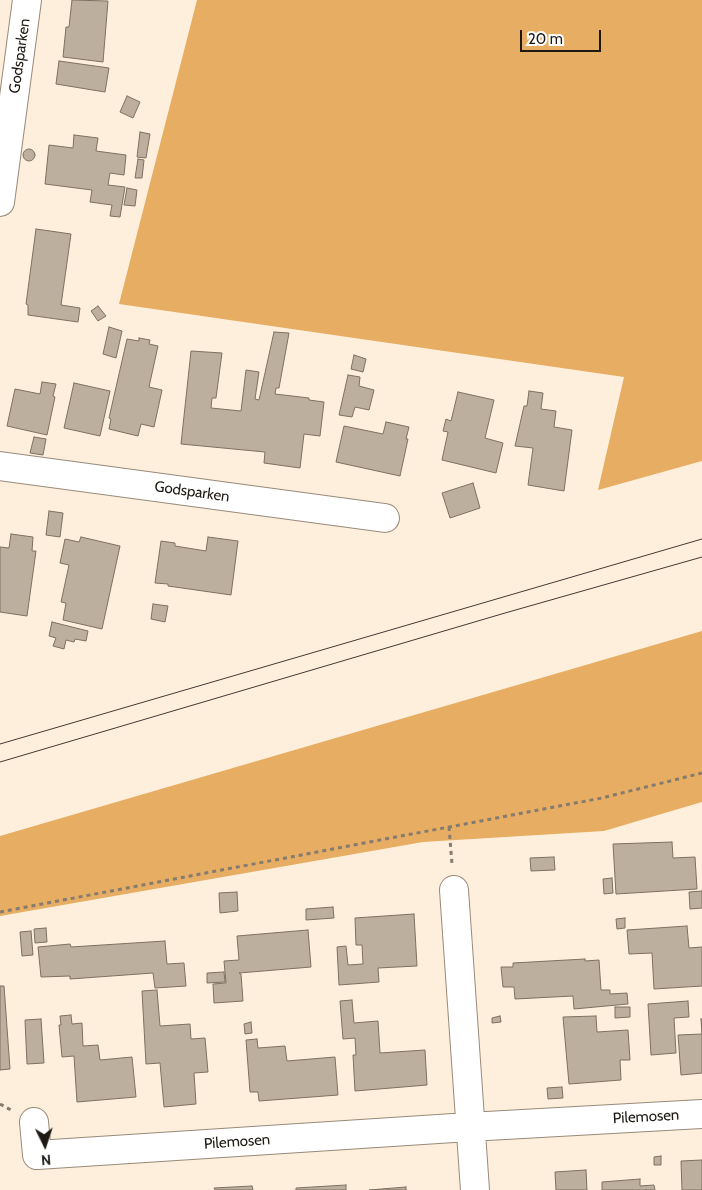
<!DOCTYPE html>
<style>
body{margin:0}
#map{position:relative;width:702px;height:1190px;overflow:hidden;background:#feefdd;font-family:Cabin,sans-serif}
canvas{display:block}
.north{position:absolute;left:20px;top:1120px;width:50px;height:50px;-webkit-text-stroke:4px #fff;paint-order:stroke;rotate:176deg;font-size:14px;font-weight:700;line-height:20px;text-align:center;color:#1e1912}
.north::after{content:'';display:block;margin:auto;width:18px;height:22px;background:#1e1912;clip-path:polygon(50% 0,100% 100%,50% 72%,0 100%)}
.scale{position:absolute;left:520px;top:30px;width:81px;height:22px;box-sizing:border-box;border:2px solid #1e1912;border-top:0;padding-left:6px;font-size:15px;line-height:18px;white-space:nowrap;color:#1e1912;-webkit-text-stroke:4px #fff;paint-order:stroke}
</style>
<div id="map">
<canvas width="702" height="1190"></canvas>
<div class="north">N</div>
<div class="scale">20 m</div>
</div>
<script>
const ctx = document.querySelector('canvas').getContext('2d');
ctx.lineJoin = 'round';
function fill(path, color) {
  ctx.fillStyle = color;
  ctx.fill(path, 'evenodd');
}
function toPath(rows) {
  const path = new Path2D();
  for (const r of rows) {
    if (r.length === 3) {
      path.moveTo(r[0] + r[2], r[1]);
      path.arc(r[0], r[1], r[2], 0, 2 * Math.PI);
      continue;
    }
    path.moveTo(r[0], r[1]);
    for (let i = 2; i < r.length; i += 2) path.lineTo(r[i], r[i + 1]);
  }
  return path;
}
function stroke(path, color, width, dash) {
  ctx.strokeStyle = color;
  ctx.lineWidth = width;
  ctx.lineCap = dash ? 'butt' : 'round';
  ctx.setLineDash(dash || []);
  ctx.stroke(path);
}
function write(font, color, halo, rows, align = 'center') {
  ctx.font = font + ' Cabin,sans-serif';
  ctx.lineWidth = 4;
  ctx.setLineDash([]);
  ctx.textBaseline = 'middle';
  ctx.strokeStyle = halo;
  ctx.fillStyle = color;
  for (const [text, x, y, turn = 0] of rows) {
    ctx.save();
    ctx.translate(x, y);
    ctx.rotate((+turn || 0) * Math.PI / 180);
    ctx.textAlign = isNaN(turn) ? turn : align;
    if (halo) ctx.strokeText(text, 0, 0);
    ctx.fillText(text, 0, 0);
    ctx.restore();
  }
}
fill(toPath([
 [197,0,702,0,702,461,598,490,624,377,119,304],
 [702,631,702,802,604,831,423,842,0,916,0,836]
]), '#e7ad62');
const building = toPath([
 [72,0,108,1,103,62,63,57,66,27,69,27,72,0],
 [59,61,109,68,105,92,56,84,59,61],
 [127,96,140,102,133,118,120,112,127,96],
 [140,132,150,134,146,158,137,157,140,132],
 [74,135,98,138,96,151,126,155,124,175,110,173,108,185,125,187,120,217,110,216,112,205,90,202,92,190,45,184,49,145,73,148,74,135],
 [29,155,6],
 [138,159,144,160,142,178,135,178,138,159],
 [127,188,137,190,135,206,124,205,127,188],
 [36,229,71,234,61,305,80,308,78,322,28,315,28,305,26,304,36,229],
 [98,306,106,316,98,321,91,311,98,306],
 [109,327,122,331,116,358,103,354,109,327],
 [274,332,289,333,279,388,276,388,275,394,309,398,309,400,324,402,320,436,304,434,300,468,264,463,265,452,181,444,191,351,222,353,216,398,212,398,211,408,241,411,246,370,259,372,255,399,259,400,274,332],
 [139,338,150,340,149,344,158,346,149,387,162,390,154,427,141,424,138,436,109,429,111,419,109,418,127,339,139,341,139,338],
 [354,355,366,359,363,372,351,369,354,355],
 [348,375,360,377,359,386,374,390,369,410,355,407,352,417,339,415,348,375],
 [42,382,56,384,53,396,55,397,47,435,7,426,15,389,40,394,42,382],
 [74,383,110,391,100,436,64,428,74,383],
 [529,391,543,393,541,409,556,411,554,427,572,430,564,491,528,485,533,448,515,446,524,406,527,406,529,391],
 [458,392,494,400,485,438,503,443,496,473,442,460,448,432,443,431,446,419,451,421,458,392],
 [386,422,409,427,406,439,408,439,400,476,336,462,344,426,383,434,386,422],
 [34,437,46,439,43,455,30,453,34,437],
 [473,483,480,508,450,518,442,493,473,483],
 [49,511,63,513,60,537,46,535,49,511],
 [11,534,33,537,32,551,36,551,27,616,0,612,0,547,9,548,11,534],
 [81,537,120,546,102,629,63,620,66,603,61,602,69,565,60,563,65,539,79,542,81,537],
 [208,537,238,541,231,595,168,586,168,584,155,583,161,541,175,543,175,546,206,551,208,537],
 [153,604,168,606,165,622,151,619,153,604],
 [52,622,88,631,86,641,75,639,74,642,66,640,64,649,53,646,56,638,49,636,52,622],
 [672,842,673,858,695,857,697,889,616,894,613,844,672,842],
 [554,857,555,870,531,871,530,858,554,857],
 [612,878,613,893,604,894,603,879,612,878],
 [702,891,702,908,690,909,689,892,702,891],
 [237,892,238,911,220,913,219,893,237,892],
 [333,907,334,918,306,920,306,909,333,907],
 [414,914,417,966,378,968,379,982,339,985,337,947,346,946,348,965,363,964,362,945,356,945,355,918,414,914],
 [625,918,625,928,617,929,616,919,625,918],
 [687,926,689,948,702,947,702,986,654,989,652,953,629,954,627,930,687,926],
 [46,928,47,942,35,943,34,929,46,928],
 [308,930,311,967,239,973,241,974,243,1001,214,1003,213,984,226,983,224,961,239,960,237,936,308,930],
 [31,931,33,955,22,956,20,932,31,931],
 [165,941,167,964,184,963,186,986,155,988,153,973,70,979,70,976,41,977,38,947,70,944,71,947,165,941],
 [585,959,585,961,599,960,601,990,610,990,610,994,627,993,628,1004,574,1009,573,996,515,999,514,987,503,987,501,967,513,967,513,963,585,959],
 [224,972,225,982,207,983,207,973,224,972],
 [0,986,4,986,10,1069,0,1070,0,986],
 [157,990,160,1026,190,1024,191,1039,205,1038,208,1072,194,1073,196,1104,164,1107,160,1063,146,1064,142,991,157,990],
 [352,1000,354,1023,378,1021,380,1053,425,1050,427,1085,355,1091,353,1055,356,1055,355,1038,343,1039,340,1001,352,1000],
 [688,1001,689,1017,674,1018,676,1053,651,1055,648,1004,688,1001],
 [615,1007,630,1007,630,1017,615,1018,615,1007],
 [71,1015,72,1024,82,1023,83,1046,98,1045,100,1060,132,1057,136,1097,77,1102,74,1056,62,1057,59,1025,61,1025,60,1016,71,1015],
 [500,1016,501,1022,492,1023,492,1018,500,1016],
 [596,1016,597,1032,628,1030,630,1060,620,1060,621,1080,569,1084,563,1017,596,1016],
 [41,1019,44,1063,27,1064,25,1020,41,1019],
 [701,1019,702,1019,702,1073,681,1075,678,1035,702,1034,701,1019],
 [251,1022,252,1033,245,1034,244,1024,251,1022],
 [257,1039,258,1048,285,1046,287,1061,335,1057,338,1095,259,1101,258,1092,250,1092,246,1040,257,1039],
 [562,1087,563,1098,548,1099,547,1088,562,1087],
 [661,1156,661,1165,654,1165,654,1157,661,1156],
 [702,1160,702,1190,682,1190,681,1161,702,1160],
 [586,1170,587,1190,556,1190,555,1172,586,1170],
 [640,1179,640,1186,654,1185,655,1190,602,1190,602,1182,640,1179],
 [346,1185,346,1190,296,1190,296,1188,346,1185],
 [252,1186,253,1190,215,1190,214,1188,252,1186],
 [406,1187,406,1190,369,1190,406,1187]
]);
fill(building, '#bdaf9e');
stroke(building, '#7d7060', 1);
const minor = toPath([
 [0,202,27,0],
 [0,466,385,518],
 [454,890,475,1190],
 [34,1122,37,1155,469,1127,702,1114]
]);
stroke(minor, '#988a7a', 30);
stroke(toPath([
 [449,827,452,864],
 [0,912,602,798,702,773],
 [0,1104,11,1110]
]), '#857b6f', 3, [4, 4]);
stroke(minor, '#fff', 28);
stroke(toPath([
 [0,744,702,539],
 [0,762,505,613,702,557]
]), '#403a31', 1);
write('15px', '#1e1912', '#fff', [
 ["Godsparken",20,56,-82],
 ["Godsparken",192,492,8],
 ["Pilemosen",646,1117,-3],
 ["Pilemosen",237,1142,-4]
]);
</script>
